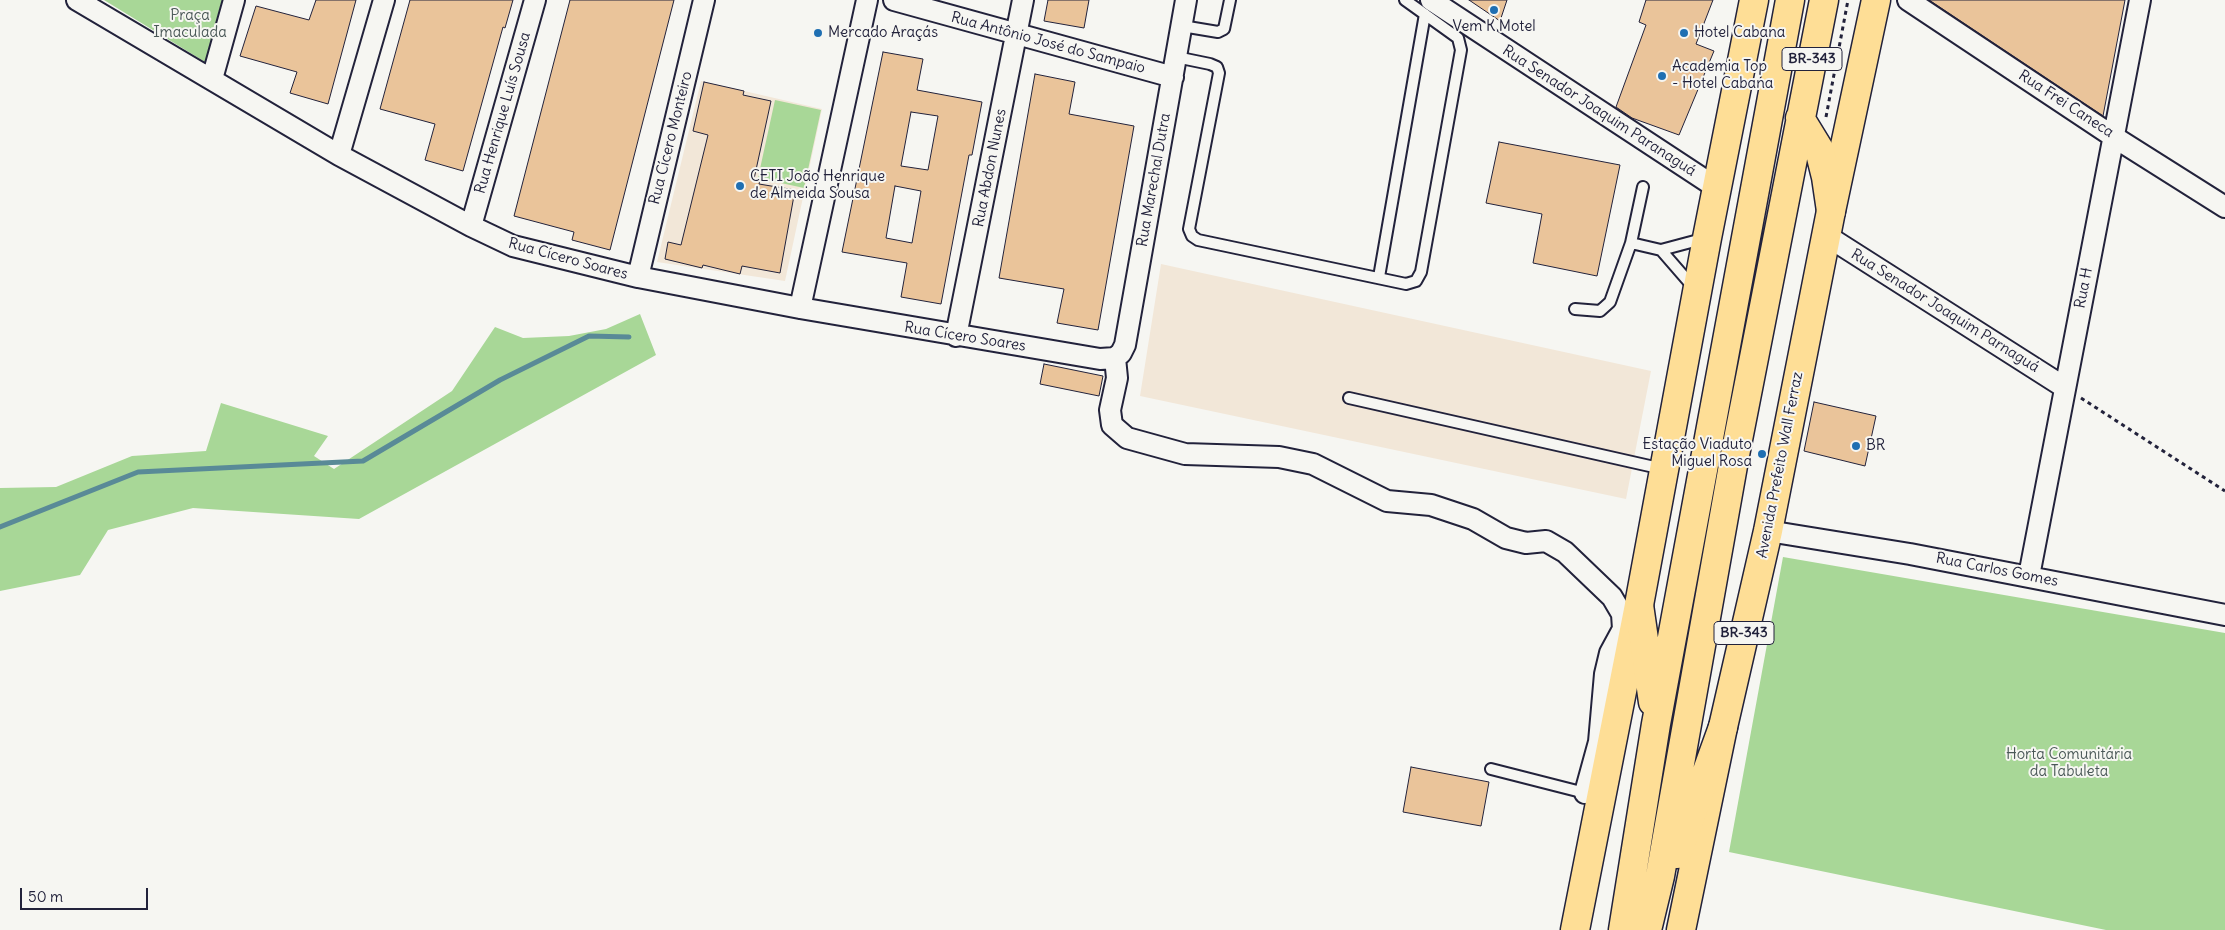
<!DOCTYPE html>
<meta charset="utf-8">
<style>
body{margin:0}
#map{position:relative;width:2225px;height:930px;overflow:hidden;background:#f6f6f2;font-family:Delius,sans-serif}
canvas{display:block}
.scale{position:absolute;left:20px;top:888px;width:128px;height:22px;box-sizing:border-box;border:2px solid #22223b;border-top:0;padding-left:6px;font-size:15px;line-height:18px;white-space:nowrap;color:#22223b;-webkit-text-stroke:4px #f6f6f2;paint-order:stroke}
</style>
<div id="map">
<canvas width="2225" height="930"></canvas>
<div class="scale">50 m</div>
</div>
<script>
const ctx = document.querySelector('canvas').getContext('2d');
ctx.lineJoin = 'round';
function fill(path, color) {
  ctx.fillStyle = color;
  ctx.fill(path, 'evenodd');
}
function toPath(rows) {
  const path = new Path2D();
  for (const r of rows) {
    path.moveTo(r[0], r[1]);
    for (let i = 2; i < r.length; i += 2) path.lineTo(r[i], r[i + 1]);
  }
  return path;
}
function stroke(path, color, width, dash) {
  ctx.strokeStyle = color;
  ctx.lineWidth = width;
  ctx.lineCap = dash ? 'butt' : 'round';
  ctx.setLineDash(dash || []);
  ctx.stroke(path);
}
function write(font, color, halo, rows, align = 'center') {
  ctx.font = font + ' Delius,sans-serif';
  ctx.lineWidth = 4;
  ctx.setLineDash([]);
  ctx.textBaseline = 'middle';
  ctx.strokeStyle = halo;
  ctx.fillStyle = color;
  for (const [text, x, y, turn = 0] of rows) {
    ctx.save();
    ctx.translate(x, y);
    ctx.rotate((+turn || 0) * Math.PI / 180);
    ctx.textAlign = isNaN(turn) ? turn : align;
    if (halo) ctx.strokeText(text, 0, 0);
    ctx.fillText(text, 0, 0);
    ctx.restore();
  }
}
fill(toPath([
 [701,81,822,109,785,281,657,262],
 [1161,264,1651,371,1626,499,1140,396]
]), '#f2e7d8');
fill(toPath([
 [104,0,222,0,205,62],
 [775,100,821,110,804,188,758,178],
 [640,314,656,355,359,519,193,508,108,530,80,575,0,591,0,488,56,487,132,456,206,451,221,403,328,436,314,456,334,469,452,391,495,327,523,338,569,336,606,329],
 [1783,557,2225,633,2225,930,2106,930,1729,852]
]), '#a8d797');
stroke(toPath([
 [0,527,138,472,363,461,500,380,589,336,629,337]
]), '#598a97', 5);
const building = toPath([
 [316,0,356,0,328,104,290,93,297,72,240,56,256,6,309,20,316,0],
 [410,0,513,0,505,28,503,27,463,171,425,160,435,124,380,109,410,0],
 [570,0,674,0,610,250,572,240,574,232,514,216,570,0],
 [1048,0,1089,0,1084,28,1044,21,1048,0],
 [1469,0,1507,0,1500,21,1469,0],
 [1646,0,1713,0,1696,44,1714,51,1679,135,1632,118,1616,107,1646,25,1639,22,1646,0],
 [1929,0,2125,0,2103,116,1929,0],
 [883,52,923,59,917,90,982,102,972,155,969,155,941,304,901,297,907,263,842,252,883,52],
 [911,112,938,116,928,170,901,166,911,112],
 [895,186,921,191,912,243,886,238,895,186],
 [1035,74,1075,82,1069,114,1134,126,1098,330,1057,323,1064,289,999,278,1035,74],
 [704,82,744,91,743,95,771,101,754,179,760,180,759,184,795,190,780,273,742,266,740,274,703,265,702,268,665,259,668,242,681,245,708,135,693,131,704,82],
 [1499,142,1620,165,1597,276,1533,263,1542,214,1486,203,1499,142],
 [1044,364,1103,376,1099,396,1040,384,1044,364],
 [1814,402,1876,416,1865,466,1804,451,1814,402],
 [1411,767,1489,782,1481,826,1403,812,1411,767]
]);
fill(building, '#eac49a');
stroke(building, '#22223b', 1);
const lane = toPath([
 [1182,26,1218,32,1224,29,1230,0],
 [1176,57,1210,64,1217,67,1219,73,1189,229,1192,236,1198,240,1406,284,1416,281,1421,272,1461,50,1458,38,1405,0],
 [1631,243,1661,250,1706,238],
 [1661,250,1694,288],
 [1379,277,1425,14],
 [1575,309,1600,311,1610,302,1631,243,1643,187],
 [1349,398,1663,469],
 [1491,769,1589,794]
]);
const street = toPath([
 [77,0,339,155,471,226,513,246,638,277,800,308,1100,359,1115,358],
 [894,0,1173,77],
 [1431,0,1717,188],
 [1908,0,2114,137,2225,207],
 [212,79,234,0],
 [339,155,384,0],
 [471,226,535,0],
 [1827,236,2064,387],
 [638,277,704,0],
 [800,308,867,0],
 [956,336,1023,0],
 [1115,358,1117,378,1110,410,1112,425,1127,438,1185,454,1279,457,1313,464,1387,501,1431,505,1473,519,1506,538,1526,543,1546,541,1565,552,1612,597,1622,614,1623,629,1610,653,1605,674,1599,742,1585,793],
 [1115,358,1121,353,1125,345,1186,0],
 [1768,531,1910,554,2225,615],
 [2029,576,2140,0]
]);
const primary = toPath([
 [1575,930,1639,605,1707,238,1754,0],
 [1681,930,1723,727,1768,531,1831,211,1876,0]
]);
const highway = toPath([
 [1800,118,1819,149,1826,177,1831,211],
 [1639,605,1653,702],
 [1677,854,1723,727],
 [1623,930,1656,724,1790,0],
 [1647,930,1660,876,1734,460,1824,0]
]);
stroke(lane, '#22223b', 14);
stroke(street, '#22223b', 24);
stroke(primary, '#22223b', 31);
stroke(highway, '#22223b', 31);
stroke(toPath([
 [1826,117,1848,0],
 [2081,398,2225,491]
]), '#22223b', 3, [4, 4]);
stroke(lane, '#f6f6f2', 10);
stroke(street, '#f6f6f2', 20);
stroke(primary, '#fede96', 28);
stroke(highway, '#fede96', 28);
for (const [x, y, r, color] of [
 [1494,10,5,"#1f6fb2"],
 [818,33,5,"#1f6fb2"],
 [1684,33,5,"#1f6fb2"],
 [1662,76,5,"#1f6fb2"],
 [740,186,5,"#1f6fb2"],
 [1856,446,5,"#1f6fb2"],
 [1762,454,5,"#1f6fb2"]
]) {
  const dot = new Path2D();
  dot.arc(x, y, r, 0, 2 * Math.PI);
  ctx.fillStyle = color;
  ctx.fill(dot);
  stroke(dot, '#f6f6f2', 2);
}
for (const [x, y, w] of [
 [1812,59,60],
 [1744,633,60]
]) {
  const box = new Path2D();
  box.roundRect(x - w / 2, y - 11.5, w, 23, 4);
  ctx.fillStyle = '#f6f6f2';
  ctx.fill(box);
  stroke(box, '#22223b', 1);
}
write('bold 14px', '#22223b', null, [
 ["BR-343",1812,59],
 ["BR-343",1744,633]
]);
write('15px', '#4a5857', '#f6f6f2', [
 ["Praça",190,16],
 ["Imaculada",190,33],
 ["Horta Comunitária",2069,755],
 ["da Tabuleta",2069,772]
]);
write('15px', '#22223b', '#f6f6f2', [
 ["Vem K Motel",1494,27,"center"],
 ["Mercado Araçás",828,33],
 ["Hotel Cabana",1694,33],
 ["Academia Top",1672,67],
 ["- Hotel Cabana",1672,84],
 ["CETI João Henrique",750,177],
 ["de Almeida Sousa",750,194],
 ["Estação Viaduto",1752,445,"right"],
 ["Miguel Rosa",1752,462,"right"],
 ["BR",1866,446]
], 'left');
write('15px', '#22223b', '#f6f6f2', [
 ["Rua Antônio José do Sampaio",1048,43,15],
 ["Rua Frei Caneca",2066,104,33],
 ["Rua Senador Joaquim Paranaguá",1599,111,33],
 ["Rua Henrique Luís Sousa",503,113,-74],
 ["Rua Cícero Monteiro",671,138,-76],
 ["Rua Abdon Nunes",990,168,-79],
 ["Rua Marechal Dutra",1154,180,-80],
 ["Rua Cícero Soares",568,259,15],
 ["Rua H",2084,288,-79],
 ["Rua Senador Joaquim Parnaguá",1945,311,32],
 ["Rua Cícero Soares",965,337,9],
 ["Avenida Prefeito Wall Ferraz",1780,465,-79],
 ["Rua Carlos Gomes",1997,570,11]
]);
</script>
